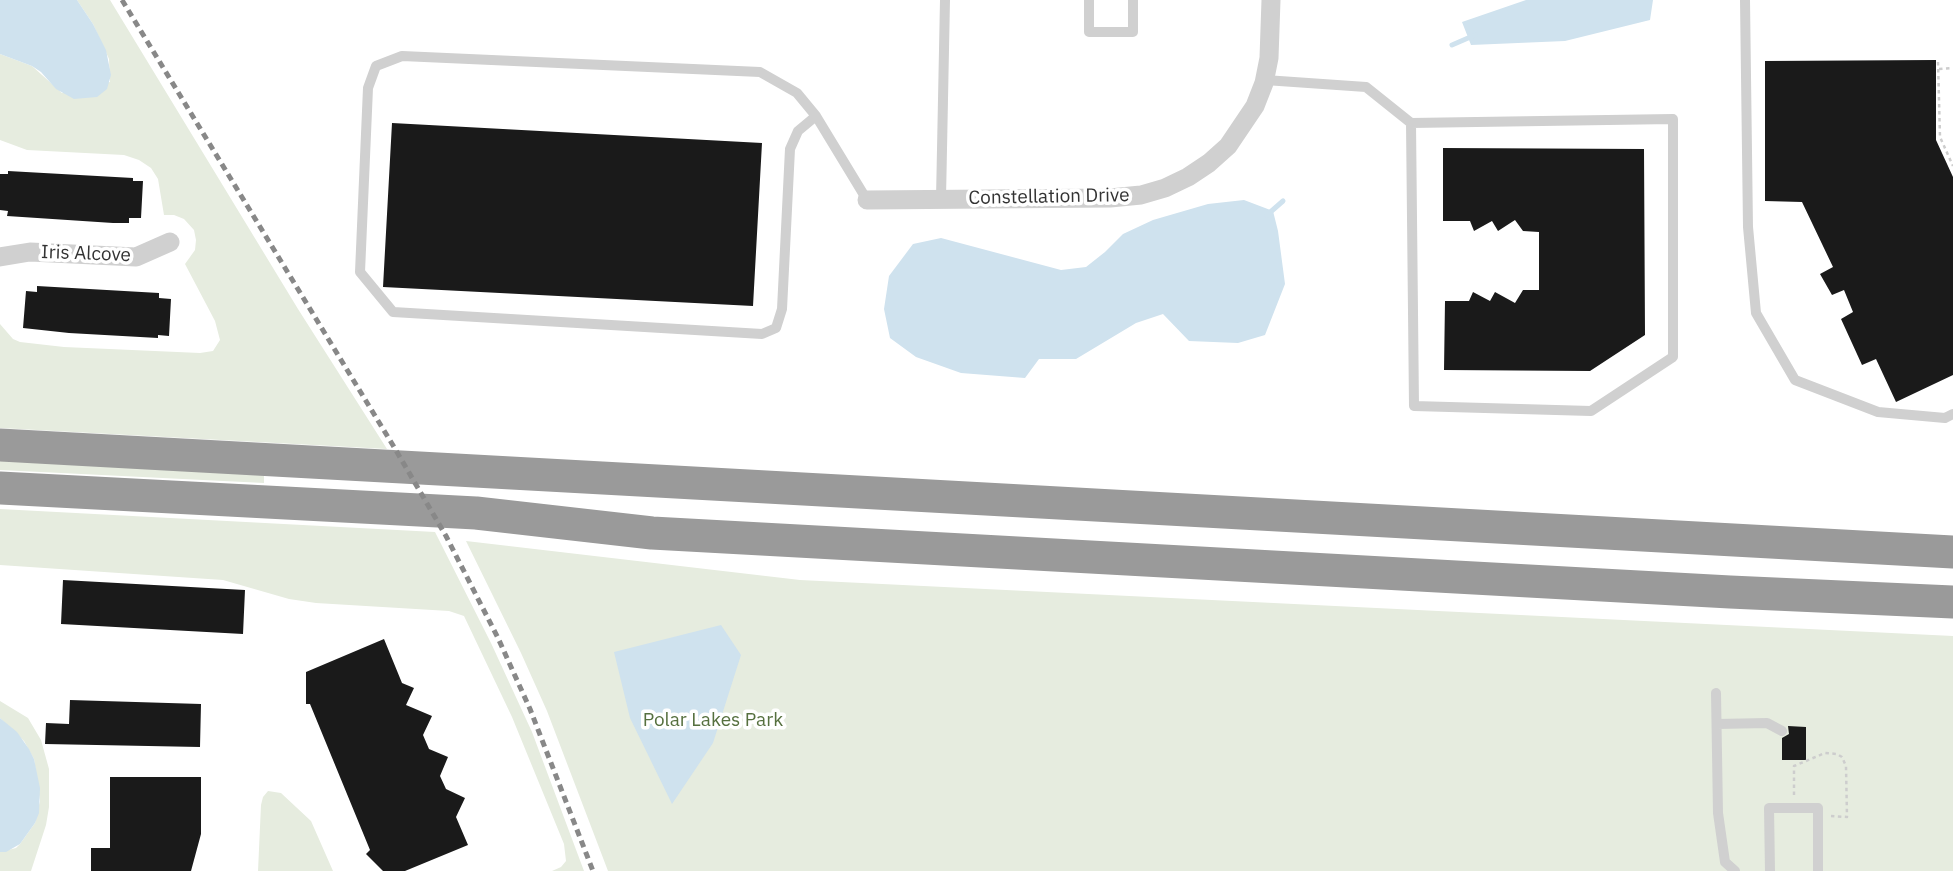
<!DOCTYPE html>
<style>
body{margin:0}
canvas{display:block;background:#fff}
</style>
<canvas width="1953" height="871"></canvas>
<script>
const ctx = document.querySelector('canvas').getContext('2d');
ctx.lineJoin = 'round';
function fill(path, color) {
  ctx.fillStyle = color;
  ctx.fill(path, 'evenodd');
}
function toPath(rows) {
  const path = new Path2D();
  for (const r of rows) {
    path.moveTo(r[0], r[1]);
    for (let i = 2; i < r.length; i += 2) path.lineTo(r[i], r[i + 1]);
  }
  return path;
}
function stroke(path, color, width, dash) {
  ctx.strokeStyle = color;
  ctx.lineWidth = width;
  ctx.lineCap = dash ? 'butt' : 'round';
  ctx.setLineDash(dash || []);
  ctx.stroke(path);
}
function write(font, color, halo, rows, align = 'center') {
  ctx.font = font + ' "IBM Plex Sans",sans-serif';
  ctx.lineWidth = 7;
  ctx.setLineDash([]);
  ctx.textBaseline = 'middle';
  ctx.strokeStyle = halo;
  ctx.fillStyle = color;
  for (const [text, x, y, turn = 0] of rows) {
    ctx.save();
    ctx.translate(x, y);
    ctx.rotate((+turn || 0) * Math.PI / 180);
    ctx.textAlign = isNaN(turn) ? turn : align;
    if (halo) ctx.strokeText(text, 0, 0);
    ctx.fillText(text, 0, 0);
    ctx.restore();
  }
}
fill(toPath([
 [77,0,110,0,298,309,387,449,0,428,0,324,13,339,20,342,64,347,200,353,213,351,220,340,215,321,185,264,195,250,196,240,194,230,184,219,174,215,164,215,158,179,151,168,139,160,124,155,27,150,0,140,0,54,32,66,62,93,110,82,109,59,93,24],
 [0,457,264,471,264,483,0,470],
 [0,509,435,532,491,643,532,732,584,871,552,871,561,867,566,861,564,844,512,717,464,616,449,611,316,603,289,599,223,580,0,565],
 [466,541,800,580,1953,636,1953,871,608,871,547,711,521,653],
 [0,701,28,718,41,740,49,769,49,807,46,825,31,871,0,871,0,852,16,848,20,844,35,823,40,801,34,759,24,741,0,718],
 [268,791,281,793,311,821,333,871,258,871,261,805,263,797]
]), '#e6ecdf');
fill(toPath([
 [0,0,77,0,93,24,106,50,111,75,107,89,97,97,74,99,56,89,41,72,32,66,0,54],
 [1526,0,1653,0,1650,20,1565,41,1471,45,1462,22],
 [1244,200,1273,211,1278,231,1285,284,1265,335,1238,343,1189,341,1163,314,1136,323,1076,359,1039,359,1025,378,961,373,916,357,890,338,884,309,889,276,913,244,941,238,1061,270,1086,267,1105,252,1123,234,1153,220,1208,204],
 [721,625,741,655,713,743,672,804,630,718,614,652],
 [0,718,17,732,29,749,34,759,40,788,39,813,35,823,20,844,6,852,0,852]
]), '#cfe2ee');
stroke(toPath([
 [1452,45,1475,35],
 [1267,215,1283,201]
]), '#cfe2ee', 5);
fill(toPath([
 [1936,60,1936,140,1953,177,1953,375,1896,402,1876,359,1862,365,1841,319,1853,312,1844,290,1832,295,1820,274,1833,267,1802,202,1765,201,1765,61],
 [392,123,762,143,753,306,383,287],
 [1443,148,1644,149,1645,335,1590,371,1444,370,1445,301,1469,301,1473,292,1490,301,1495,292,1515,303,1523,290,1539,290,1539,232,1523,231,1515,220,1498,231,1492,221,1474,231,1470,221,1443,221],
 [8,171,133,178,133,181,143,181,141,218,129,218,129,223,113,223,7,216,8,211,0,210,0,174,8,174],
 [37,286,159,293,159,298,171,299,169,336,158,335,158,338,69,333,23,328,26,291,37,292],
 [63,580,245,590,243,634,61,624],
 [384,639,402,683,414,688,406,705,432,716,423,735,429,749,448,757,440,776,446,789,465,798,456,817,468,845,405,871,383,871,366,854,370,850,310,704,306,704,306,672],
 [70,700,201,704,200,747,45,744,46,723,69,724],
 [1788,726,1806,727,1806,760,1782,760,1782,738,1789,734],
 [110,777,201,777,201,834,191,871,91,871,91,848,110,848]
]), '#1a1a1a');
stroke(toPath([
 [1938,62,1940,137,1953,166],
 [1939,69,1953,68],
 [1794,795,1794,766,1825,753,1837,754,1842,757,1846,766,1847,817,1831,816]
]), '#cdcdcd', 2.5, [3.5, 3.5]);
stroke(toPath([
 [1089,0,1089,32,1133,32,1133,0],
 [1745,0,1748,227,1756,313,1795,380,1878,412,1945,418,1953,414],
 [1265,80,1366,87,1411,123,1673,119,1673,357,1591,411,1414,406,1411,123],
 [816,116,798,131,790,149,782,309,776,328,762,334,393,312,360,272,368,88,376,66,402,56,760,72,797,93,816,116,867,200],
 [941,199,945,0],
 [1716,693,1718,813,1725,862,1735,871],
 [1717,724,1767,723,1782,731],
 [1770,871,1769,808,1818,808,1818,871]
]), '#d0d0d0', 10);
stroke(toPath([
 [867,200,1110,198,1141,195,1165,188,1188,177,1209,163,1228,146,1255,106,1264,83,1269,58,1271,0],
 [0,257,30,252,136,257,170,242]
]), '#d0d0d0', 19);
stroke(toPath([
 [0,445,1953,552],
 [0,488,476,513,652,533,1730,592,1953,602]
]), '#9a9a9a', 33);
stroke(toPath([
 [122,0,394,447,446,536,498,638,530,709,593,871]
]), '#888', 5, [7, 5]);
write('19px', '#333', '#fff', [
 ["Constellation Drive",1049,197,-1],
 ["Iris Alcove",86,254,2]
]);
write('19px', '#56703f', '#fff', [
 ["Polar Lakes Park",713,721]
]);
</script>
